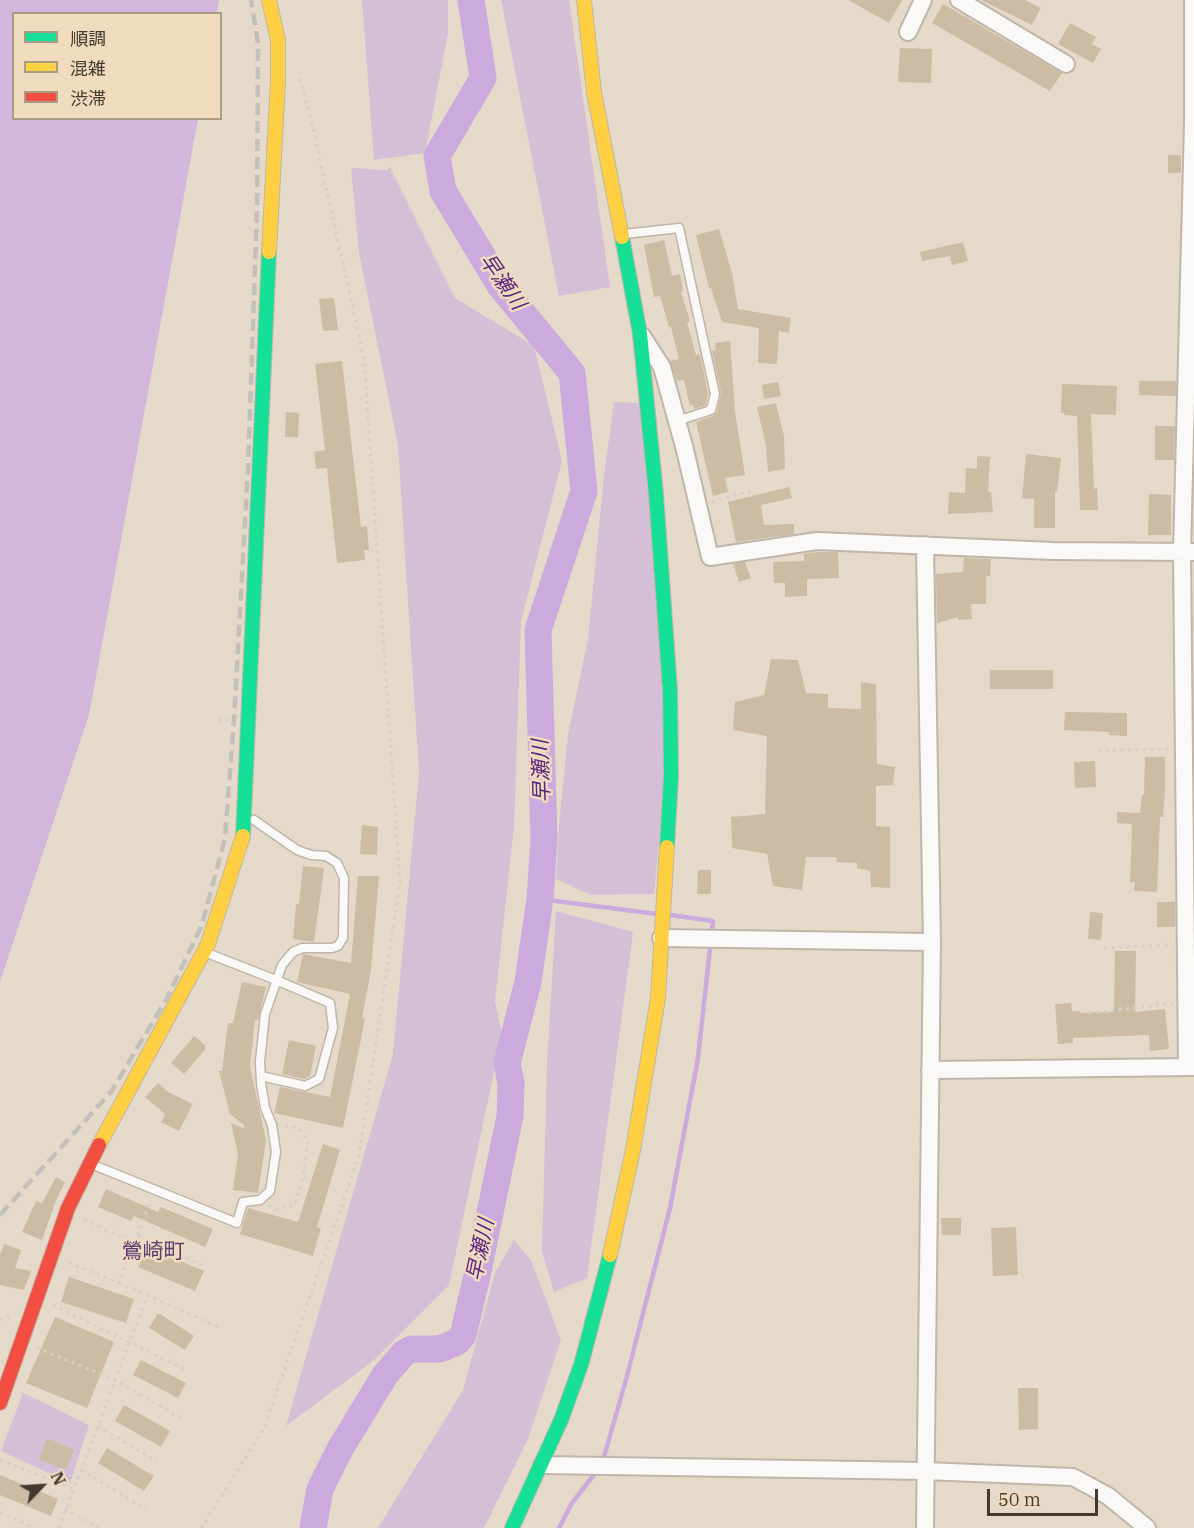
<!DOCTYPE html>
<meta charset="utf-8">
<style>
body{margin:0}
#map{position:relative;width:1194px;height:1528px;overflow:hidden;background:#e5d9c9;font-family:"IBM Plex Serif","Noto Sans JP",serif}
canvas{display:block}
.legend{position:absolute;left:12px;top:12px;width:210px;height:108px;box-sizing:border-box;background:#f0dbbe;border:2px solid #aa9b84;margin:0;padding:8px 10px;list-style:none;font-size:18px;color:#423a2e}
.legend li{display:flex;align-items:center;gap:12px;height:30px}
.legend b{width:30px;border:2px solid #aa9b84}
.north{position:absolute;left:12px;top:1456px;width:60px;height:60px;-webkit-text-stroke:4px #f0dbbe;paint-order:stroke;rotate:65deg;font-size:16px;font-weight:700;line-height:24px;text-align:center;color:#423a2e}
.north::after{content:'';display:block;margin:auto;width:21px;height:27px;background:#423a2e;clip-path:polygon(50% 0,100% 100%,50% 72%,0 100%)}
.scale{position:absolute;left:987px;top:1489px;width:111px;height:27px;box-sizing:border-box;border:3px solid #423a2e;border-top:0;padding-left:8px;font-size:18px;line-height:21px;white-space:nowrap;color:#423a2e;-webkit-text-stroke:4px #f0dbbe;paint-order:stroke}
</style>
<div id="map">
<canvas width="1194" height="1528"></canvas>
<ul class="legend">
<li><b style="height:8px;background:#16e098"></b>順調</li>
<li><b style="height:8px;background:#ffcf43"></b>混雑</li>
<li><b style="height:8px;background:#f24e42"></b>渋滞</li>
</ul>
<div class="north">N</div>
<div class="scale">50 m</div>
</div>
<script>
const ctx = document.querySelector('canvas').getContext('2d');
ctx.lineJoin = 'round';
function fill(path, color) {
  ctx.fillStyle = color;
  ctx.fill(path, 'evenodd');
}
function toPath(rows) {
  const path = new Path2D();
  for (const r of rows) {
    path.moveTo(r[0], r[1]);
    for (let i = 2; i < r.length; i += 2) path.lineTo(r[i], r[i + 1]);
  }
  return path;
}
function stroke(path, color, width, dash) {
  ctx.strokeStyle = color;
  ctx.lineWidth = width;
  ctx.lineCap = dash ? 'butt' : 'round';
  ctx.setLineDash(dash || []);
  ctx.stroke(path);
}
function write(font, color, halo, rows, align = 'center') {
  ctx.font = font + ' "IBM Plex Serif","Noto Sans JP",serif';
  ctx.lineWidth = 5;
  ctx.setLineDash([]);
  ctx.textBaseline = 'middle';
  ctx.strokeStyle = halo;
  ctx.fillStyle = color;
  for (const [text, x, y, turn = 0] of rows) {
    ctx.save();
    ctx.translate(x, y);
    ctx.rotate((+turn || 0) * Math.PI / 180);
    ctx.textAlign = isNaN(turn) ? turn : align;
    if (halo) ctx.strokeText(text, 0, 0);
    ctx.fillText(text, 0, 0);
    ctx.restore();
  }
}
fill(toPath([
 [362,0,448,0,448,33,425,153,374,160],
 [501,0,569,0,610,287,559,296],
 [390,167,455,298,534,346,562,461,521,621,514,827,495,1001,502,1034,449,1285,373,1361,286,1426,393,1054,419,773,398,445,359,253,351,168,387,170],
 [614,402,642,403,662,677,664,789,654,894,591,895,556,879,559,825,568,735,588,639,604,476],
 [556,911,633,932,587,1278,554,1292,542,1251,547,1065],
 [514,1240,531,1260,561,1340,528,1439,484,1528,378,1528,463,1390,495,1273],
 [23,1393,89,1425,70,1483,1,1451]
]), '#d4bfd6');
fill(toPath([
 [0,0,219,0,217,13,14,14,14,118,198,119,89,715,0,982]
]), '#d3b6dc');
stroke(toPath([
 [540,899,657,914],
 [602,1464,627,1376,670,1208,698,1058,713,921,671,915],
 [559,1528,572,1503,597,1471]
]), '#ccaade', 4.5);
stroke(toPath([
 [313,1528,320,1489,340,1449,385,1375,404,1353,412,1349,440,1349,457,1342,463,1335,477,1276,510,1116,511,1083,507,1063,528,982,540,899,544,839,538,630,584,491,572,373,501,287,443,191,437,156,483,78,471,0]
]), '#ccaade', 27);
fill(toPath([
 [848,0,902,0,889,23],
 [981,0,1025,0,1041,8,1032,25],
 [943,4,1062,73,1050,91,932,23],
 [1070,23,1096,37,1092,44,1101,49,1093,63,1058,44],
 [900,48,932,49,931,83,898,82],
 [1168,155,1181,155,1181,173,1168,173],
 [719,229,732,273,738,309,791,318,789,333,779,331,777,364,758,363,759,328,722,322,711,288,709,288,696,235],
 [664,240,672,276,680,274,683,291,681,292,690,321,687,322,696,355,700,354,708,394,706,405,694,409,693,405,690,406,684,380,677,381,670,361,679,359,671,327,669,327,660,296,654,297,644,245],
 [963,242,968,261,952,265,950,256,922,261,920,252],
 [334,298,338,330,323,331,319,299],
 [730,341,735,411,745,475,725,478,728,492,713,496,696,422,713,416,717,412,721,393,712,351,716,350,715,343],
 [342,361,361,527,367,526,369,550,364,550,365,560,337,563,327,468,316,469,314,452,325,450,315,364],
 [1139,381,1176,381,1176,396,1139,395],
 [778,382,781,396,764,399,762,385],
 [1062,384,1117,386,1116,415,1091,414,1094,489,1097,488,1098,510,1080,510,1077,416,1064,415,1064,413,1061,413],
 [776,403,784,436,785,469,768,472,766,446,757,407],
 [286,412,299,413,298,437,285,437],
 [1155,426,1175,426,1174,460,1155,460],
 [1026,454,1061,458,1057,492,1055,491,1055,528,1034,528,1034,499,1022,498],
 [977,456,990,457,988,492,991,492,993,512,948,514,949,492,965,493,966,468,977,469],
 [789,487,792,498,761,505,764,525,794,524,794,534,736,542,728,502],
 [1149,494,1171,495,1171,535,1148,535],
 [818,552,838,552,839,578,807,579,807,596,785,597,785,583,774,583,773,562,804,561,804,554],
 [964,558,991,559,990,576,986,576,986,604,971,604,972,619,958,620,958,617,937,623,936,574,963,572],
 [745,562,751,578,739,582,733,564],
 [771,659,798,660,806,693,828,694,828,708,861,709,861,682,876,684,877,764,895,767,893,785,876,786,876,826,890,827,890,888,871,887,870,871,857,868,857,863,837,862,836,857,806,857,802,890,773,886,767,854,732,848,731,817,765,814,767,736,733,730,735,702,764,695],
 [990,670,1053,670,1053,689,990,689],
 [1065,712,1127,713,1127,736,1109,735,1109,732,1064,730],
 [1145,757,1165,757,1165,792,1163,817,1160,817,1157,892,1134,891,1135,882,1130,882,1132,824,1117,823,1117,812,1140,813,1142,795,1144,795],
 [1095,761,1096,787,1075,788,1074,762],
 [362,825,378,827,377,855,360,854],
 [303,866,324,868,314,942,293,939,296,904,299,904],
 [698,870,711,870,711,894,697,894],
 [358,876,379,876,371,970,362,1018,365,1019,343,1128,274,1113,280,1087,330,1097,350,994,297,982,303,954,351,963],
 [1157,902,1175,902,1175,927,1157,927],
 [1090,912,1103,913,1101,940,1088,939],
 [1115,951,1136,951,1135,1012,1165,1009,1169,1049,1150,1051,1149,1035,1073,1038,1073,1043,1058,1044,1055,1004,1071,1003,1072,1011,1079,1011,1080,1013,1114,1012],
 [242,982,266,987,258,1020,255,1020,250,1067,266,1140,258,1193,233,1190,238,1154,231,1123,243,1128,245,1126,230,1114,219,1071,222,1071,228,1023,233,1023],
 [194,1036,205,1045,205,1050,184,1074,171,1063],
 [289,1040,316,1046,310,1076,304,1079,282,1074],
 [158,1083,168,1092,193,1104,179,1131,161,1122,165,1114,145,1097],
 [323,1144,340,1150,317,1227,321,1228,313,1256,240,1234,248,1208,298,1222],
 [56,1177,65,1182,55,1203,42,1240,22,1232,36,1201,42,1203],
 [106,1189,158,1212,161,1207,213,1229,205,1247,134,1216,131,1221,98,1207],
 [941,1218,961,1218,961,1235,942,1235],
 [1016,1227,1018,1275,993,1276,991,1228],
 [4,1244,21,1250,15,1268,31,1271,24,1290,0,1285,0,1255],
 [147,1247,204,1271,195,1291,138,1267],
 [69,1277,134,1299,126,1323,61,1302],
 [158,1313,194,1336,185,1350,149,1328],
 [55,1317,114,1342,87,1408,26,1383],
 [141,1360,186,1383,178,1398,133,1375],
 [1018,1388,1038,1388,1038,1429,1019,1430],
 [124,1405,170,1431,161,1447,115,1421],
 [47,1438,74,1450,66,1470,39,1459],
 [107,1448,154,1476,144,1491,98,1463],
 [0,1475,58,1499,51,1516,0,1495]
]), '#ccbca4');
const lane = toPath([
 [624,234,679,228,715,394,711,410,677,421],
 [207,953,276,980,330,1003,333,1028,319,1079,305,1086,261,1076],
 [91,1164,237,1223,243,1202,260,1200,270,1191,276,1152,272,1125,265,1108,261,1083,260,1061,265,1014,282,965,293,952,302,948,332,948,338,946,343,938,344,878,337,863,326,856,311,855,297,850,254,820]
]);
const street = toPath([
 [959,0,1066,64],
 [908,32,923,0],
 [642,336,662,367,685,450,710,557,817,541,1053,551,1194,552],
 [661,938,932,942],
 [1187,1067,1182,552,1193,124,1193,0],
 [930,1070,1194,1067],
 [542,1465,925,1471,1073,1477,1108,1496,1147,1528],
 [925,1528,932,942,925,545]
]);
const fast = toPath([
 [622,237,640,334,656,494,670,690,671,776,667,847],
 [243,836,269,252],
 [512,1528,561,1420,581,1365,610,1255]
]);
const slow = toPath([
 [269,0,278,40,278,81,269,252],
 [584,0,594,92,622,237],
 [99,1145,208,944,243,836],
 [610,1255,633,1150,658,998,667,847]
]);
const jam = toPath([
 [0,1403,68,1208,99,1145]
]);
stroke(lane, '#bfb6a9', 11);
stroke(street, '#bfb6a9', 20);
stroke(fast, '#bfb6a9', 16);
stroke(slow, '#bfb6a9', 16);
stroke(jam, '#bfb6a9', 16);
stroke(toPath([
 [712,502,754,490],
 [218,720,231,720],
 [1098,750,1170,749],
 [1104,948,1172,945],
 [1089,1013,1173,1003],
 [269,1205,273,1209,294,1206,303,1177,308,1141,299,1128,283,1126],
 [84,1220,131,1241],
 [138,1236,202,1265],
 [69,1263,119,1283,151,1200],
 [119,1283,221,1328],
 [53,1305,184,1369],
 [0,1320,10,1317],
 [37,1348,115,1380,184,1420],
 [98,1426,158,1462],
 [0,1460,74,1489,73,1491],
 [81,1470,147,1510],
 [67,1508,66,1510,100,1528],
 [0,1513,35,1528],
 [59,1528,147,1296],
 [201,1528,264,1428,359,1156,400,882,364,358,311,119,298,73]
]), '#d3d0cc', 3, [3, 4.5]);
stroke(lane, '#fbf9f7', 8);
stroke(street, '#fbf9f7', 16);
stroke(fast, '#16e098', 14);
stroke(slow, '#ffcf43', 14);
stroke(jam, '#f24e42', 14);
stroke(toPath([
 [0,1215,111,1092,167,998,202,925,225,838,234,720,248,468,257,211,258,43,251,0]
]), '#c3c0bb', 4.5, [12, 6]);
write('italic 21px', '#5b2482', '#f0dbbe', [
 ["早瀬川",502,282,55],
 ["早瀬川",542,771,-92],
 ["早瀬川",481,1250,-78]
]);
write('21px', '#5a3a74', '#f0dbbe', [
 ["鶯崎町",153,1252]
]);
</script>
